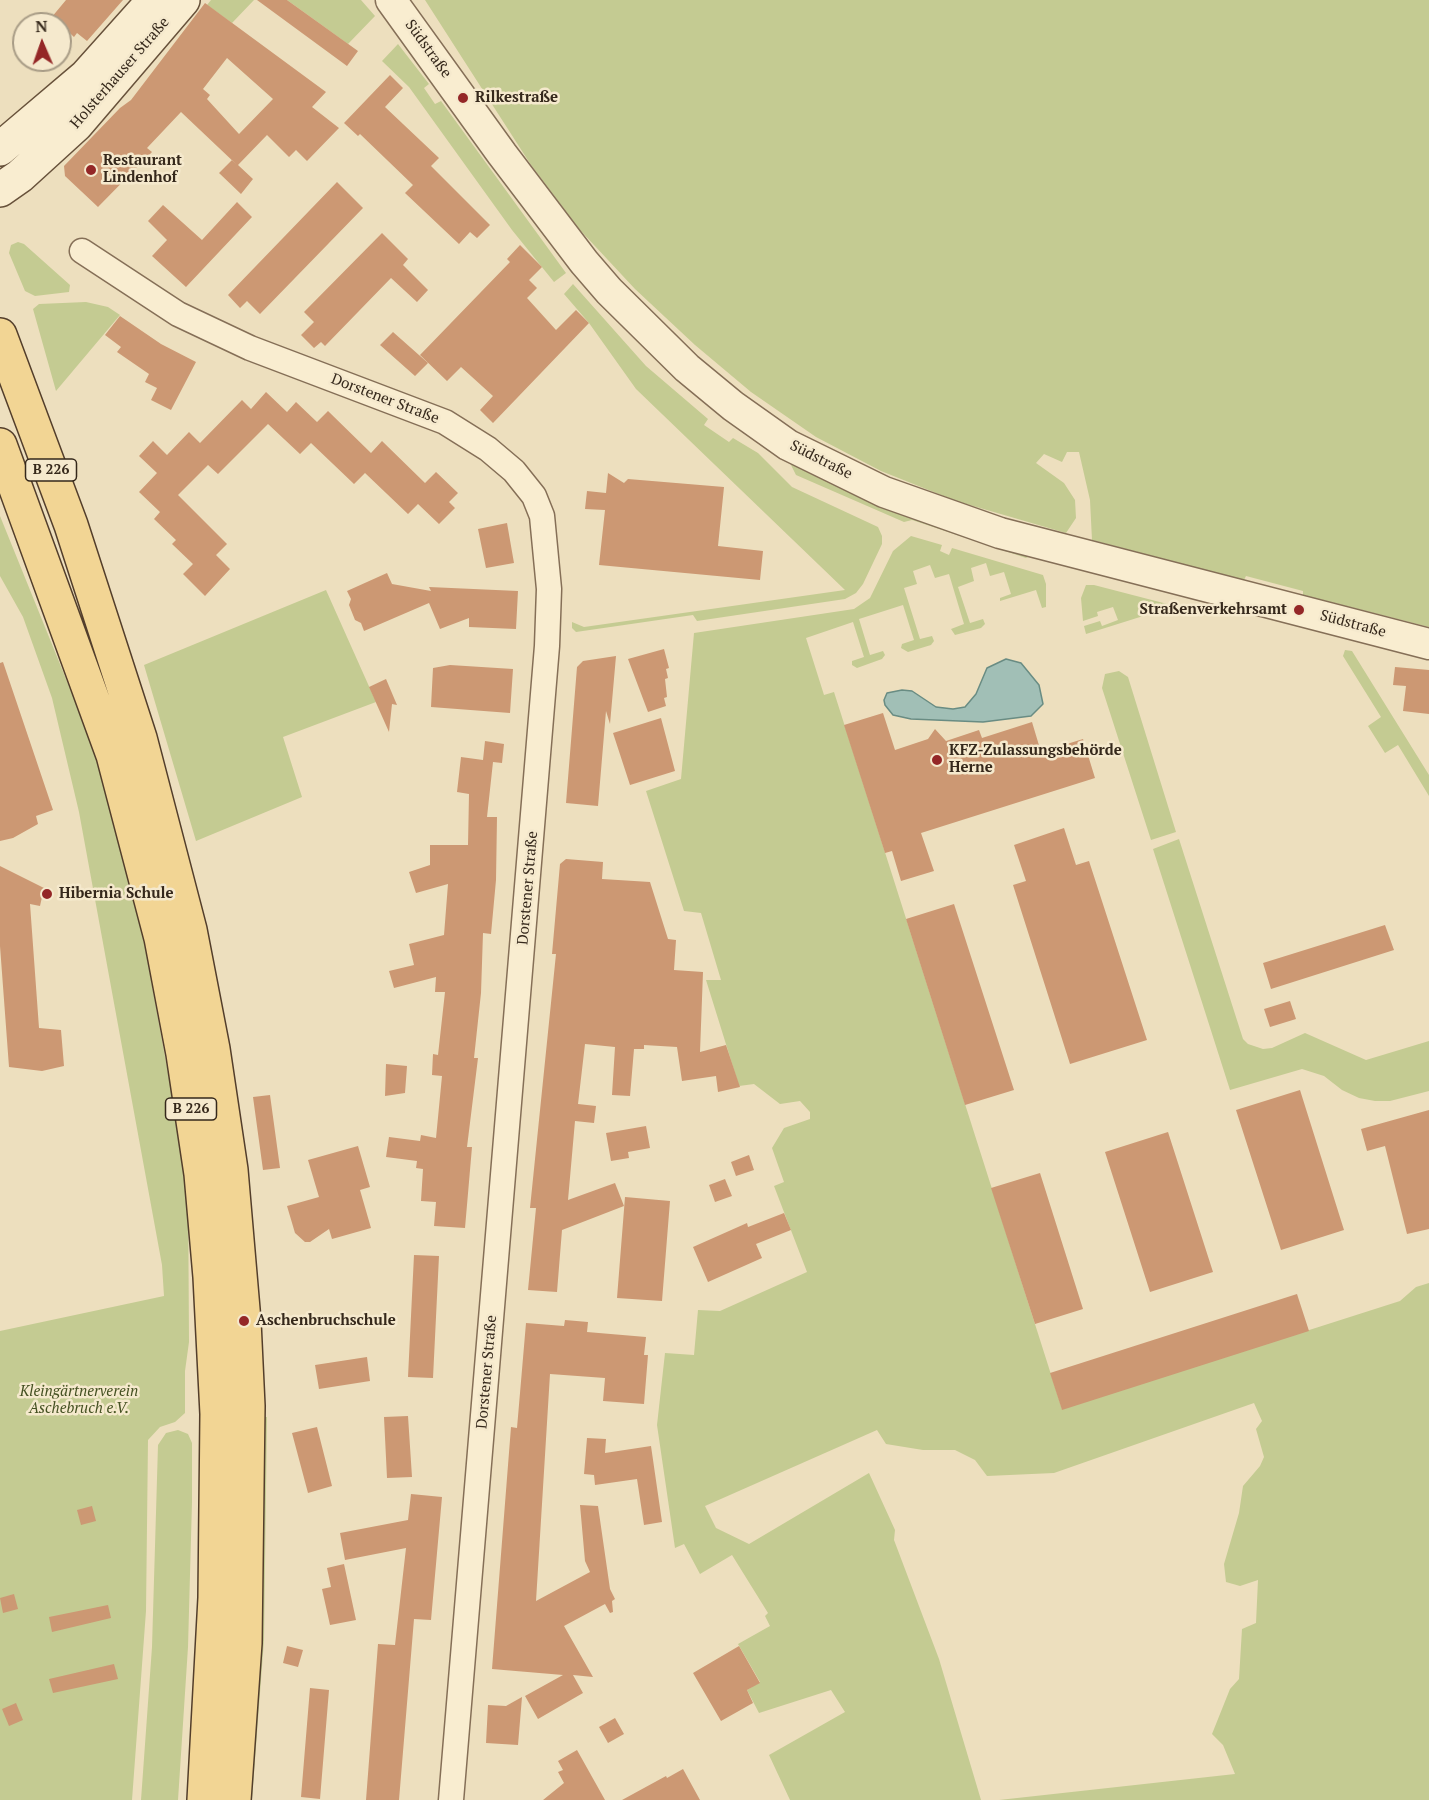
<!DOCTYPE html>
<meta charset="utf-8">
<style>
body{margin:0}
#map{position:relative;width:1429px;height:1800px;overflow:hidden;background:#eddfbe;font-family:"PT Serif",serif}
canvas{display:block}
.north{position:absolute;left:12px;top:12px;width:60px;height:60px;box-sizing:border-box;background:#f5e9cd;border:2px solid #a89c86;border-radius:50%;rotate:358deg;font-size:16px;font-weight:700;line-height:24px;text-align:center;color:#35281b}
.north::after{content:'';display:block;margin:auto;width:21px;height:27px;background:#942727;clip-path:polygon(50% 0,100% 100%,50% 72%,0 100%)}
</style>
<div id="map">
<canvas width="1429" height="1800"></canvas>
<div class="north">N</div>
</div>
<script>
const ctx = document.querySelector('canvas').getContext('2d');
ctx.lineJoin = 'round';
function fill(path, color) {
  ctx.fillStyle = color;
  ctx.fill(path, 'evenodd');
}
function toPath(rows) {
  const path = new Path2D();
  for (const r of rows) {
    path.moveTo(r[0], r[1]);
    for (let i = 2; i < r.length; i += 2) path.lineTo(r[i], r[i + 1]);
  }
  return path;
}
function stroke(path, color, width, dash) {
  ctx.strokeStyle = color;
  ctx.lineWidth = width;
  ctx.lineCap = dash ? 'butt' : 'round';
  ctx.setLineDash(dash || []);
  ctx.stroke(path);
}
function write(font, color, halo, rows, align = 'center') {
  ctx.font = font + ' "PT Serif",serif';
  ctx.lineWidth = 5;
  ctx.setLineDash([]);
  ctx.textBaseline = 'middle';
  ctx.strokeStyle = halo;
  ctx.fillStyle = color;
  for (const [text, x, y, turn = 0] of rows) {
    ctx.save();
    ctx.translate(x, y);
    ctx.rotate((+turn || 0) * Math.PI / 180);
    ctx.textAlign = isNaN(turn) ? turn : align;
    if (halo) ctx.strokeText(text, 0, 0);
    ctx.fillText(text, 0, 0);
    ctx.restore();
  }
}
fill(toPath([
 [211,0,254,0,232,23,207,5],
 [287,0,361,0,375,16,348,44],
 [425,0,1429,0,1429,627,1303,595,1303,591,1246,576,1244,580,1092,540,1090,500,1079,452,1067,452,1062,462,1044,454,1036,463,1064,483,1075,500,1076,518,1066,533,956,501,881,471,816,437,751,392,695,345,635,289,580,230,531,165],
 [398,44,429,84,424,88,435,104,441,101,566,273,554,282,512,230,409,87,382,61],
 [18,242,24,244,70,285,69,292,35,296,25,291,9,253,11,245],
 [573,284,646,366,708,419,704,425,729,442,733,438,758,453,792,487,878,527,882,536,882,544,863,584,856,593,845,599,697,621,693,615,576,632,572,628,572,622,584,627,845,590,636,389,589,323,564,294],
 [86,302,108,307,120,315,56,391,33,309,39,304],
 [789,461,1030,556,1026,558,912,520,904,522,796,475],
 [0,516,94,748,137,904,188,1182,189,1342,185,1371,185,1413,175,1422,160,1427,148,1440,146,1611,132,1800,0,1800,0,1331,164,1296,162,1265,79,812,52,698,23,617,0,576],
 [911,536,942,545,940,551,949,555,952,548,1043,575,1046,584,1046,607,1042,608,1036,590,1000,601,1000,598,1011,594,1004,572,990,576,986,563,971,568,974,581,958,587,970,623,983,619,985,624,981,628,955,635,951,629,964,624,949,574,935,578,930,565,913,571,917,584,904,588,920,639,932,636,934,641,931,645,908,652,901,648,902,644,914,640,903,605,859,619,870,655,883,651,885,655,882,659,857,668,852,665,852,661,864,657,853,622,806,638,824,695,834,692,1062,1409,1400,1301,1416,1287,1429,1283,1429,1800,999,1800,1235,1774,1223,1745,1212,1734,1230,1689,1239,1679,1242,1629,1256,1623,1258,1580,1240,1586,1226,1582,1224,1564,1239,1513,1243,1486,1260,1466,1264,1457,1256,1429,1262,1421,1254,1403,1054,1473,987,1476,975,1460,955,1450,923,1450,886,1444,877,1430,705,1506,716,1528,749,1544,869,1473,895,1530,894,1540,939,1659,981,1800,790,1800,769,1755,845,1712,831,1690,759,1713,747,1690,760,1682,738,1644,770,1626,765,1616,768,1613,732,1555,700,1574,684,1544,675,1548,657,1425,665,1353,694,1355,698,1310,720,1311,807,1272,774,1186,784,1182,772,1148,784,1128,810,1119,810,1112,800,1101,780,1104,754,1084,739,1086,706,980,721,980,701,913,684,911,646,791,681,779,694,633,854,609,870,598,893,551],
 [1086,585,1094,585,1175,606,1086,634,1084,626,1100,621,1102,626,1118,620,1113,607,1097,612,1098,616,1083,621,1081,598],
 [326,590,376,702,283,737,302,797,196,841,144,665],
 [1345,650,1352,651,1429,775,1429,796,1398,745,1385,753,1368,726,1381,717,1343,656],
 [1119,671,1128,677,1176,832,1151,840,1102,688,1105,674],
 [1179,839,1243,1039,1248,1044,1263,1049,1272,1048,1305,1033,1366,1060,1429,1041,1429,1091,1390,1101,1375,1101,1359,1098,1342,1090,1324,1076,1302,1069,1230,1090,1153,849],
 [259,1417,267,1417,264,1640,252,1800,245,1800],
 [178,1430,188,1434,192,1443,192,1502,188,1647,178,1800,141,1800,152,1647,158,1445,166,1433]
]), '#c4cb92');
const water = toPath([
 [1006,659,1021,663,1039,685,1043,704,1031,716,983,722,911,719,893,715,885,705,884,700,887,693,902,690,912,691,936,707,953,709,965,707,976,694,987,668,1006,659]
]);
fill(water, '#a1bfb6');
stroke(water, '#698c83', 1.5);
fill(toPath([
 [66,0,123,0,87,41,77,33,74,37,60,24,46,24],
 [257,0,287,0,358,51,347,66],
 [205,3,326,92,312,107,339,128,307,161,296,150,289,157,267,135,238,165,253,179,241,194,219,173,232,160,237,165,181,112,147,148,152,152,98,207,65,176,64,166,120,108,131,100],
 [227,58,273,99,239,134,207,99,210,95,203,89],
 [390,75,403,88,385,107,439,158,431,166,490,225,477,238,470,232,459,244,405,193,413,185,360,134,358,136,344,123],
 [337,182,363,208,260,314,247,301,240,308,228,295],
 [237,202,252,217,186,287,152,256,167,240,148,221,163,205,202,240],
 [382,233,408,259,403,265,428,290,417,302,391,278,325,346,321,342,314,348,301,335,314,322,304,312],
 [520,245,542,267,529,280,537,288,527,298,556,330,576,310,589,323,493,423,480,410,493,396,461,367,447,381,420,355,510,262,507,259],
 [120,316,161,344,196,362,171,410,151,400,157,388,145,382,149,374,117,352,121,347,105,335],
 [393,332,428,363,415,376,380,345],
 [266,392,287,412,296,402,317,422,328,411,371,453,382,441,425,483,436,472,458,493,449,502,455,508,439,524,418,504,408,514,365,473,354,484,311,443,300,454,268,424,218,474,208,465,178,495,227,544,216,555,230,569,205,596,183,574,193,564,172,544,176,540,154,519,160,512,139,492,157,473,139,456,153,441,167,455,189,432,200,443,242,400,251,409],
 [608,473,624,483,628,479,724,487,718,546,763,551,760,580,599,565,605,510,585,509,587,491,606,493],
 [507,523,514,563,486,568,478,529],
 [387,573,392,584,431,591,429,587,518,591,516,629,469,627,469,618,440,629,429,603,364,631,361,623,355,620,349,605,351,599,347,591],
 [664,649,669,668,666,669,668,678,665,679,667,697,664,698,666,706,648,712,628,659],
 [616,656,610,724,606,711,598,806,566,803,577,667,583,661],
 [3,662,53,810,36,816,38,824,13,838,0,841,0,663],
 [450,665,513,669,510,713,431,707,433,668],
 [1395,667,1429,670,1429,714,1403,711,1406,686,1393,685],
 [386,679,397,705,392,704,389,732,369,687],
 [883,713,895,750,928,739,935,729,946,741,979,730,982,738,1032,722,1041,752,1083,739,1095,778,921,833,934,871,901,881,892,851,885,853,844,725],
 [661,718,675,771,630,785,613,733],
 [485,741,504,744,502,763,493,762,487,817,497,817,496,880,491,934,483,933,481,993,474,1058,478,1058,467,1147,472,1147,465,1228,434,1226,436,1202,421,1201,423,1169,416,1168,417,1161,386,1157,389,1137,420,1141,421,1135,436,1138,442,1076,432,1075,433,1054,438,1055,445,992,435,992,436,977,394,988,389,971,414,965,409,944,444,935,448,884,416,893,409,872,430,865,430,845,468,845,469,794,457,792,461,757,483,760],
 [1064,828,1076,865,1089,861,1147,1040,1070,1064,1013,885,1026,881,1014,845],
 [566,859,603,862,602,879,650,882,668,939,676,940,674,970,703,972,700,1052,726,1045,740,1087,718,1092,716,1076,682,1081,677,1047,644,1045,644,1049,634,1049,630,1096,612,1095,615,1047,585,1044,578,1104,596,1106,594,1123,575,1121,568,1200,615,1183,624,1206,562,1230,557,1292,528,1290,536,1208,530,1208,556,954,552,954,560,864],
 [0,866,44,888,40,906,30,904,39,1028,61,1030,64,1066,42,1071,9,1067,0,946],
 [954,904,1014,1090,965,1105,906,919],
 [1385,925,1394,950,1271,989,1263,963],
 [1290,1001,1296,1019,1270,1027,1264,1009],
 [386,1064,407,1066,405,1093,385,1096],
 [1300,1090,1344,1230,1281,1250,1236,1110],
 [270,1095,280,1168,263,1170,253,1097],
 [1429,1110,1429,1229,1407,1234,1385,1146,1367,1151,1361,1129],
 [646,1126,650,1148,628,1152,629,1158,611,1161,606,1133],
 [1168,1132,1213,1272,1150,1292,1105,1152],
 [358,1146,370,1187,360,1190,371,1228,332,1239,329,1229,310,1242,305,1242,295,1233,287,1206,319,1197,308,1160],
 [749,1155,754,1170,736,1176,731,1162],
 [1040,1173,1083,1309,1035,1324,991,1188],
 [725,1179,732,1196,715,1202,709,1185],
 [625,1197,670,1201,662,1301,617,1298],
 [784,1213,791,1230,756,1244,762,1258,708,1282,693,1247,747,1223,748,1227],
 [414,1255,439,1256,433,1378,408,1377],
 [1297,1294,1309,1331,1062,1410,1050,1373],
 [565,1320,588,1322,587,1332,646,1337,644,1355,648,1355,644,1404,603,1401,605,1378,550,1374,536,1601,590,1572,585,1561,580,1505,598,1506,610,1589,615,1599,612,1601,613,1612,610,1613,605,1604,564,1626,593,1677,573,1675,583,1693,538,1719,525,1696,563,1675,492,1669,511,1427,517,1428,526,1323,564,1326],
 [367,1357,370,1381,319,1389,315,1365],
 [408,1416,412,1477,387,1478,384,1417],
 [317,1427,332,1486,308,1493,292,1433],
 [587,1438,606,1439,605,1453,651,1446,662,1522,644,1525,637,1479,595,1485,594,1475,584,1474],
 [411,1494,442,1497,431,1620,414,1619,399,1800,366,1800,378,1644,395,1645,406,1548,345,1560,340,1533,408,1520],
 [92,1506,96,1521,81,1525,77,1510],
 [344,1564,356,1620,330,1625,322,1589,331,1587,327,1568],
 [14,1594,18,1609,3,1613,0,1598],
 [108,1605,111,1618,52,1632,49,1617],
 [287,1646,303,1650,298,1667,283,1663],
 [739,1646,760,1683,747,1690,753,1703,721,1721,693,1673],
 [114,1664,118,1679,53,1693,49,1679],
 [310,1688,329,1690,320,1799,301,1797],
 [522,1697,518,1745,486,1743,488,1705,506,1706],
 [16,1703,23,1720,9,1726,2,1709],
 [615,1718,624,1734,608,1743,599,1727],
 [577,1750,605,1800,543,1800,564,1783,558,1772,563,1770,558,1761],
 [683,1769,700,1800,622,1800,666,1776,667,1778]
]), '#cc9873');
const minor = toPath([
 [82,251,178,314,250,348,445,422,488,449,514,471,534,496,542,516,549,589,547,646,451,1800]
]);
const tertiary = toPath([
 [391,0,502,154,584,262,609,291,687,368,733,406,788,445,884,492,1000,533,1429,644]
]);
const secondary = toPath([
 [0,149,86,76,154,0],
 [0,190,20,176,76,125,183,0]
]);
const primary = toPath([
 [0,335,71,525,140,738,190,930,213,1049,231,1170,244,1321,248,1406,245,1643,234,1800],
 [0,445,113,755,161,938,183,1054,201,1174,210,1277,217,1414,215,1598,204,1800]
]);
stroke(minor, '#856f57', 27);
stroke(tertiary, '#856f57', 33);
stroke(secondary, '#67513a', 36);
stroke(primary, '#533e2b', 36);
stroke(minor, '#f9edd0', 24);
stroke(tertiary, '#f9edd0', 30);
stroke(secondary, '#f9edd0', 33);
stroke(primary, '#f2d594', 33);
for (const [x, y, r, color] of [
 [463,98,6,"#942727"],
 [91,170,6,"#942727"],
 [1299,610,6,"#942727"],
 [937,760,6,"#942727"],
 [47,894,6,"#942727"],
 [244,1321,6,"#942727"]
]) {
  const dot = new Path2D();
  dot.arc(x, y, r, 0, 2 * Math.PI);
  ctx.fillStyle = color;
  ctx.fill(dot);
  stroke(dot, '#f5e9cd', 2);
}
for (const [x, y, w] of [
 [51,470,51],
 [191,1109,51]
]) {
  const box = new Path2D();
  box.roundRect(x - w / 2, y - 11, w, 22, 4.5);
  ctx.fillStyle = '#f5e9cd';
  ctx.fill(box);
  stroke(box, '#35281b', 1.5);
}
write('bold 14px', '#35281b', null, [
 ["B 226",51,470],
 ["B 226",191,1109]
]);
write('15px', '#35281b', '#f5e9cd', [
 ["Südstraße",428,49,54],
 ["Holsterhauser Straße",120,73,-49],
 ["Dorstener Straße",385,399,21],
 ["Südstraße",821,460,27],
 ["Südstraße",1353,624,15],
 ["Dorstener Straße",528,888,-85],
 ["Dorstener Straße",487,1372,-85]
]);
write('bold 15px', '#35281b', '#f5e9cd', [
 ["Rilkestraße",475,98],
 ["Restaurant",103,161],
 ["Lindenhof",103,178],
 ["Straßenverkehrsamt",1287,610,"right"],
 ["KFZ-Zulassungsbehörde",949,751],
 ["Herne",949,768],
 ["Hibernia Schule",59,894],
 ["Aschenbruchschule",256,1321]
], 'left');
write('italic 15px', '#455122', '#f5e9cd', [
 ["Kleingärtnerverein",79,1392],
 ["Aschebruch e.V.",79,1409]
]);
</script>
